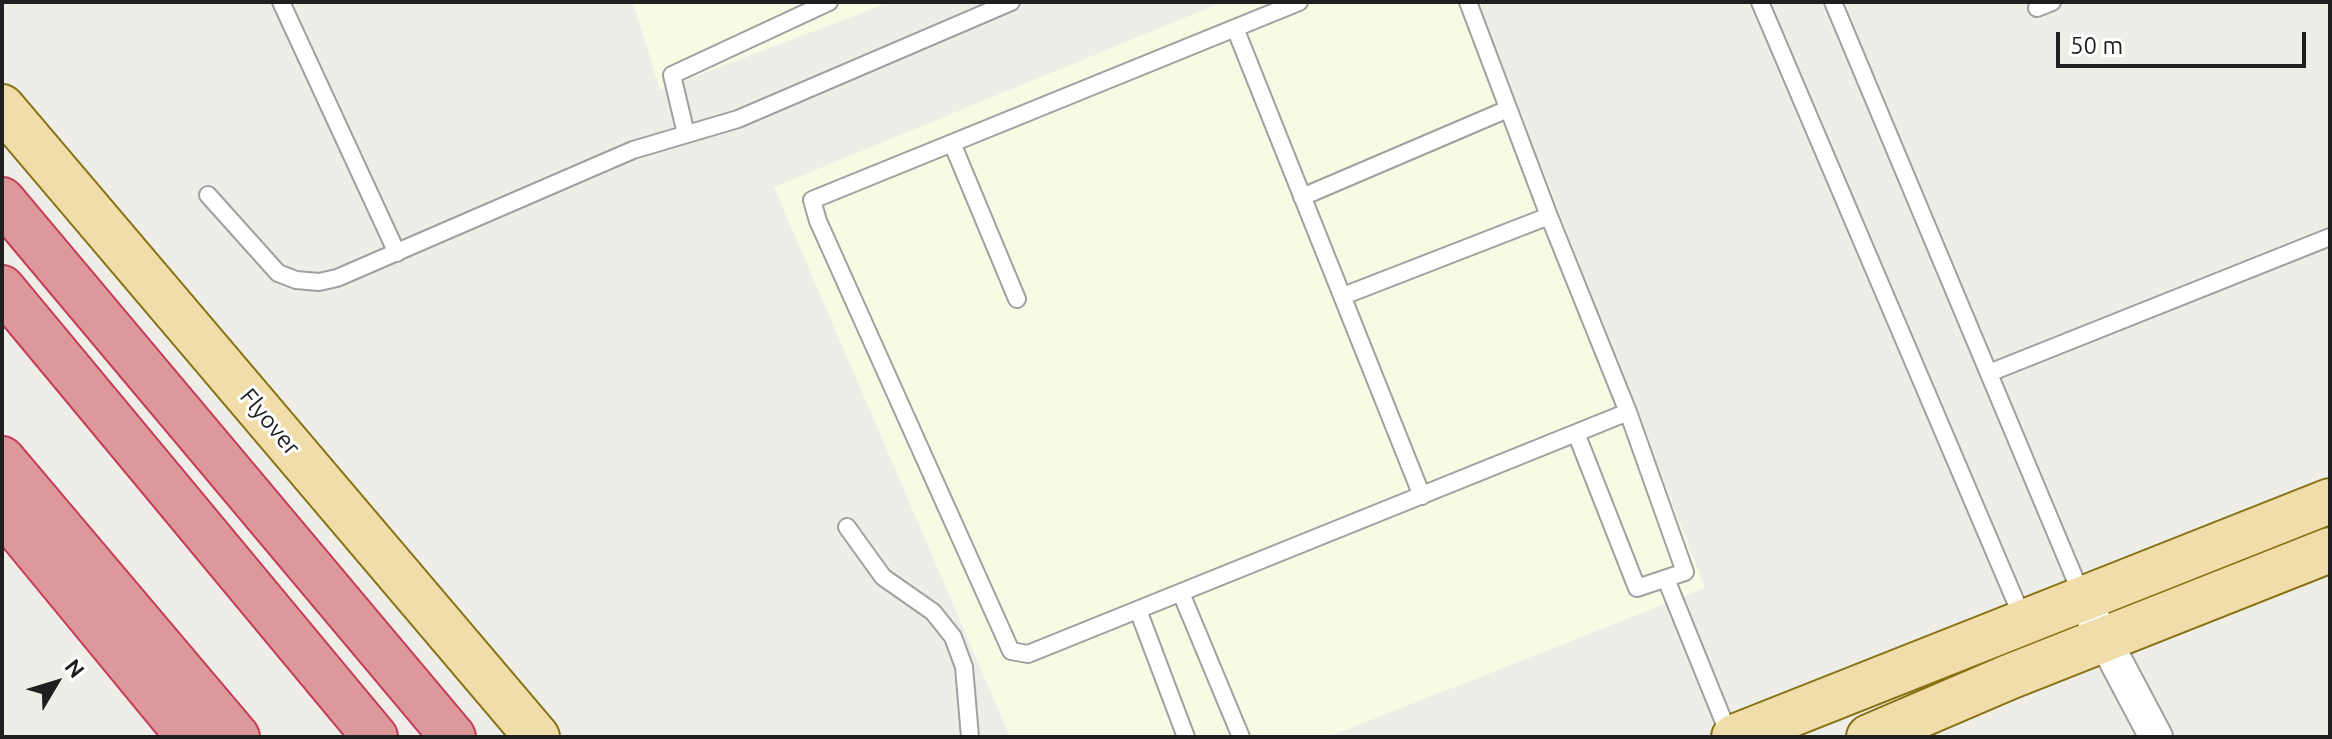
<!DOCTYPE html>
<style>
body{margin:0}
#map{position:relative;width:2332px;height:739px;overflow:hidden;background:#efede7;font-family:Ubuntu,sans-serif}
canvas{display:block}
.frame{position:absolute;inset:0;border:4px solid #1f1f1f;pointer-events:none}
.north{position:absolute;left:16px;top:643px;width:80px;height:80px;-webkit-text-stroke:6px #fff;paint-order:stroke;rotate:52deg;font-size:22px;font-weight:700;line-height:32px;text-align:center;color:#1f1f1f}
.north::after{content:'';display:block;margin:auto;width:28px;height:36px;background:#1f1f1f;clip-path:polygon(50% 0,100% 100%,50% 72%,0 100%)}
.scale{position:absolute;left:2056px;top:32px;width:250px;height:36px;box-sizing:border-box;border:4px solid #1f1f1f;border-top:0;padding-left:10px;font-size:24px;line-height:28px;white-space:nowrap;color:#1f1f1f;-webkit-text-stroke:6px #fff;paint-order:stroke}
</style>
<div id="map">
<canvas width="2332" height="739"></canvas>
<div class="frame"></div>
<div class="north">N</div>
<div class="scale">50 m</div>
</div>
<script>
const ctx = document.querySelector('canvas').getContext('2d');
ctx.lineJoin = 'round';
function fill(path, color) {
  ctx.fillStyle = color;
  ctx.fill(path, 'evenodd');
}
function toPath(rows) {
  const path = new Path2D();
  for (const r of rows) {
    path.moveTo(r[0], r[1]);
    for (let i = 2; i < r.length; i += 2) path.lineTo(r[i], r[i + 1]);
  }
  return path;
}
function stroke(path, color, width, dash) {
  ctx.strokeStyle = color;
  ctx.lineWidth = width;
  ctx.lineCap = dash ? 'butt' : 'round';
  ctx.setLineDash(dash || []);
  ctx.stroke(path);
}
function write(font, color, halo, rows, align = 'center') {
  ctx.font = font + ' Ubuntu,sans-serif';
  ctx.lineWidth = 6;
  ctx.setLineDash([]);
  ctx.textBaseline = 'middle';
  ctx.strokeStyle = halo;
  ctx.fillStyle = color;
  for (const [text, x, y, turn = 0] of rows) {
    ctx.save();
    ctx.translate(x, y);
    ctx.rotate((+turn || 0) * Math.PI / 180);
    ctx.textAlign = isNaN(turn) ? turn : align;
    if (halo) ctx.strokeText(text, 0, 0);
    ctx.fillText(text, 0, 0);
    ctx.restore();
  }
}
fill(toPath([
 [633,2,890,2,660,90],
 [1223,2,1478,2,1705,588,1328,737,1010,737,774,187]
]), '#f7fbe3');
const lane = toPath([
 [281,2,397,253],
 [1299,2,812,200,818,221,1011,651,1028,654,1628,412],
 [1468,2,1549,216,1628,412,1685,572,1637,588,1576,433],
 [1760,2,2024,621],
 [1833,2,2083,598],
 [2037,8,2052,2],
 [1235,28,1422,496],
 [686,134,672,75,829,2],
 [952,143,1017,299],
 [208,195,278,273,296,280,319,282,337,278,633,150,738,119,1011,2],
 [1302,197,1508,109],
 [1343,296,1549,216],
 [1989,373,2330,237],
 [847,527,883,577,933,612,953,637,964,667,970,737],
 [1666,579,1730,737],
 [1181,593,1241,737],
 [1138,610,1186,737]
]);
const street = toPath([
 [2094,620,2156,737]
]);
const primary = toPath([
 [2,107,537,737],
 [1734,737,2330,501],
 [1869,737,2009,677,2330,550]
]);
const highway = toPath([
 [2,200,453,737],
 [2,288,375,737],
 [2,459,237,737],
 [2,510,189,737]
]);
stroke(lane, '#a0a0a0', 20);
stroke(street, '#a0a0a0', 36);
stroke(primary, '#877213', 48);
stroke(highway, '#c53c56', 48);
stroke(lane, '#fff', 16);
stroke(street, '#fff', 32);
stroke(primary, '#f0ddaa', 44);
stroke(highway, '#dc989b', 44);
write('24px', '#1f1f1f', '#fff', [
 ["Flyover",270,422,50]
]);
</script>
